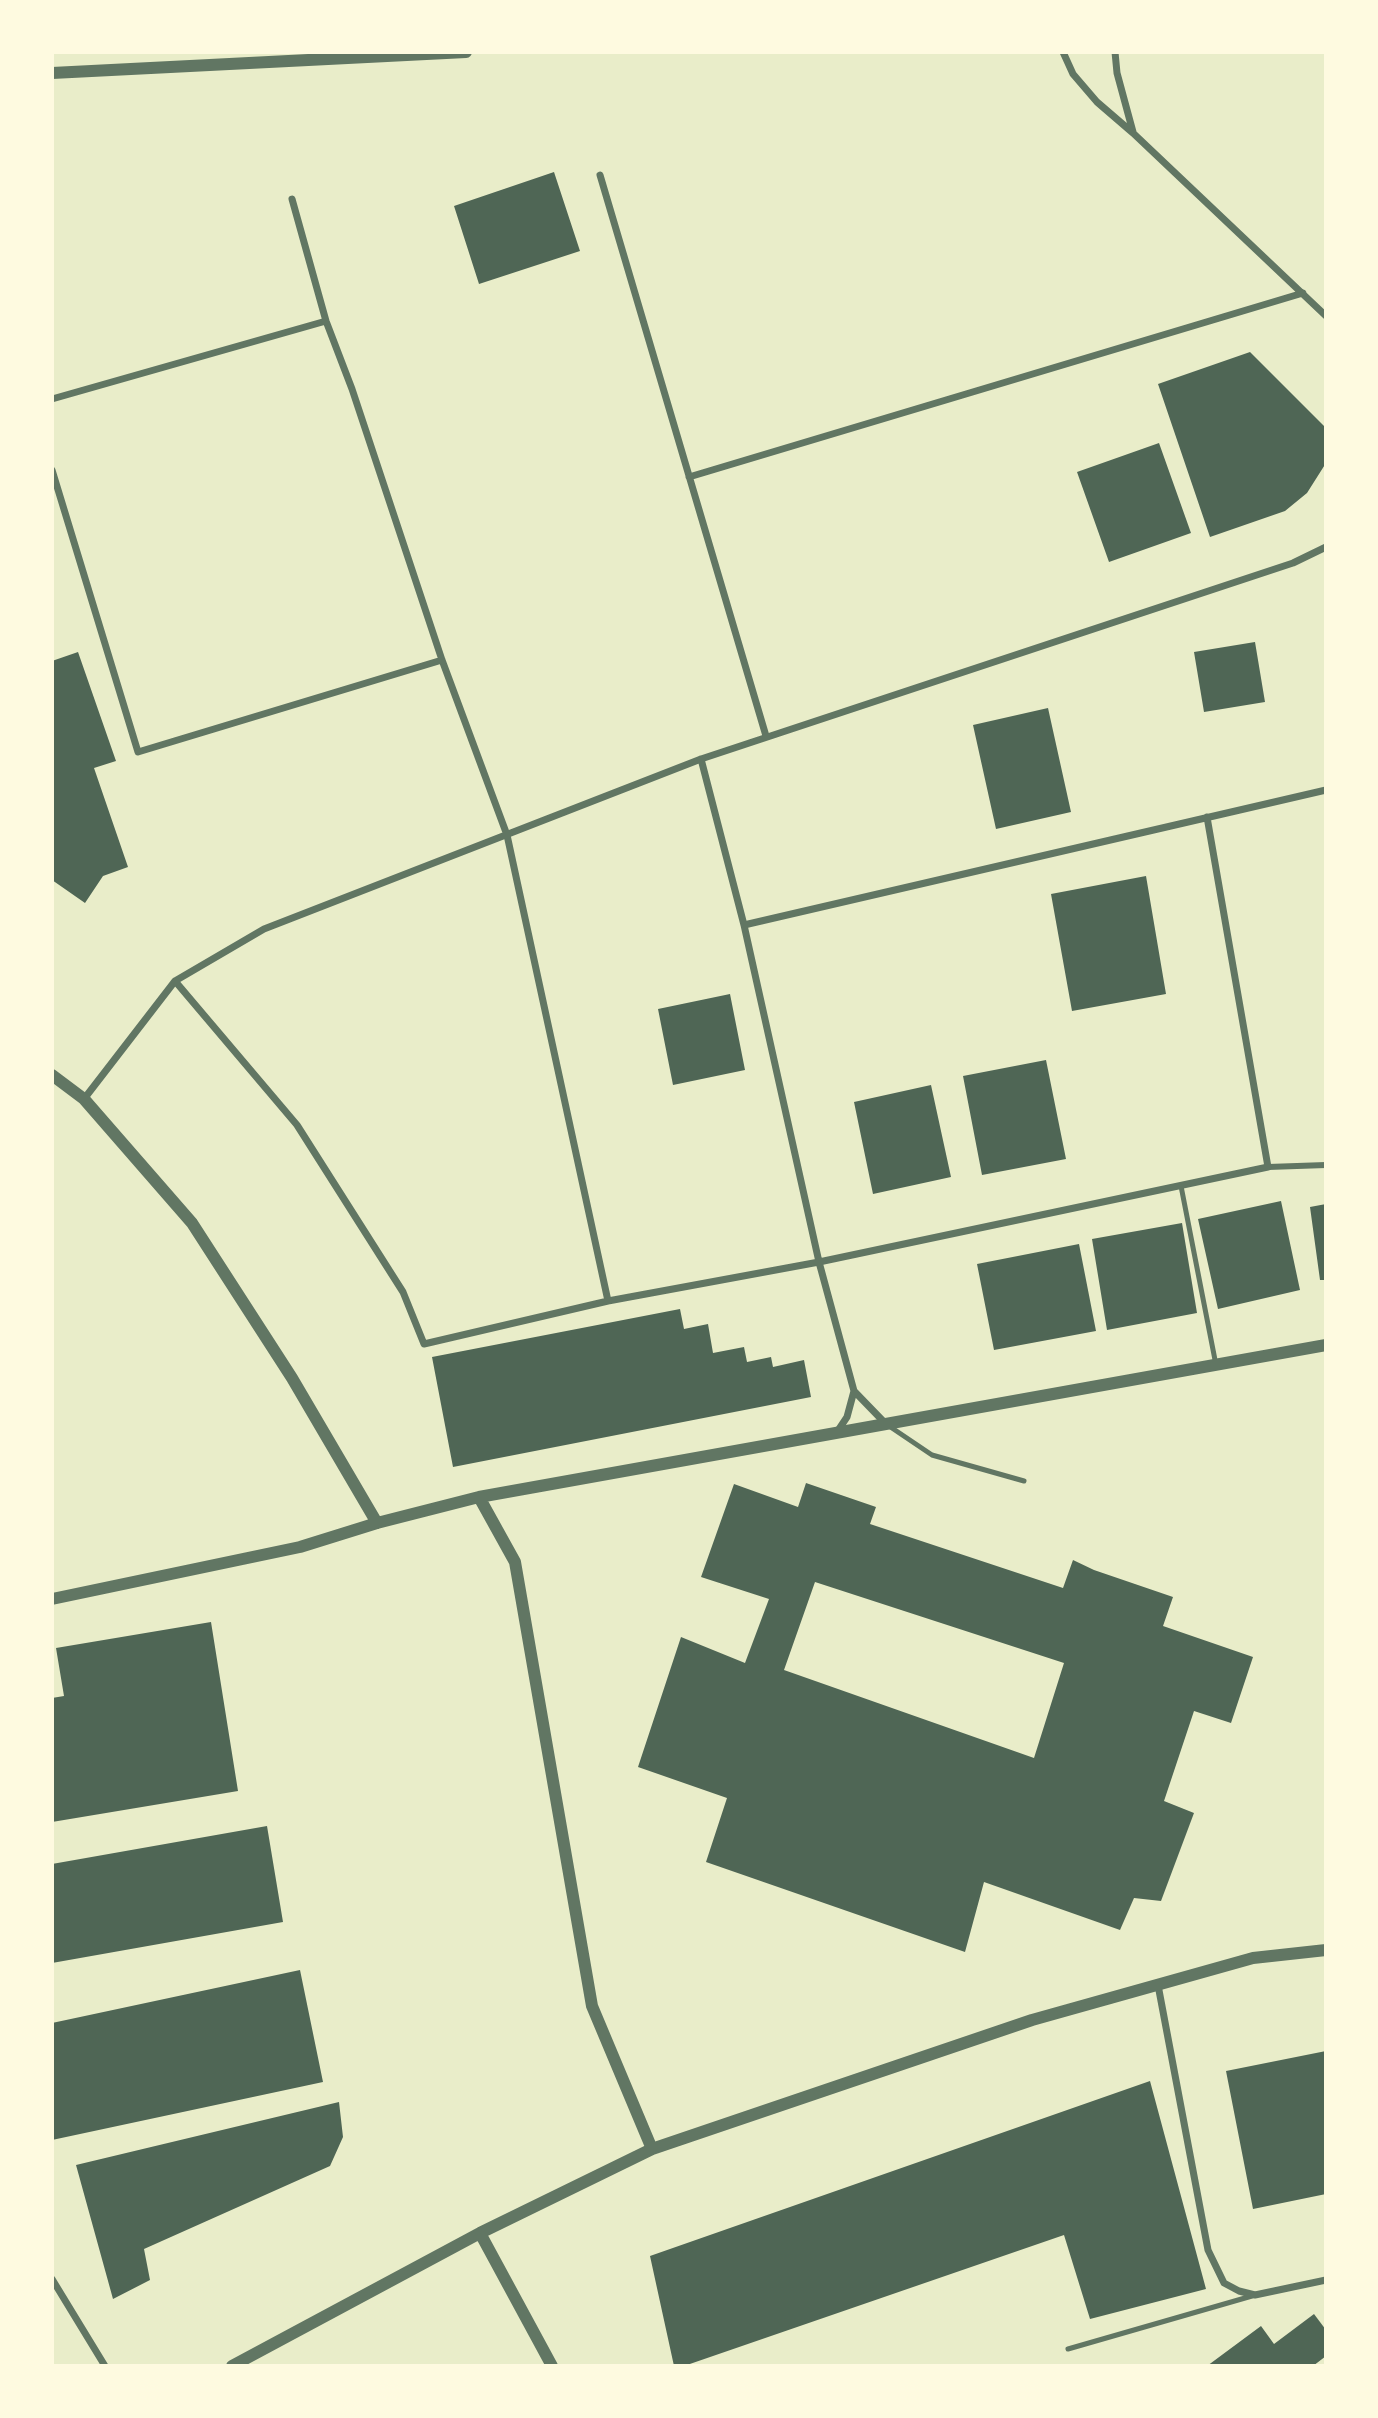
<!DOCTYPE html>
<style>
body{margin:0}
#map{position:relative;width:1378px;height:2418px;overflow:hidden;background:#e9edc9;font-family:Barlow,sans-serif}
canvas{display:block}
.frame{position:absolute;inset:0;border:54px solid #fefae0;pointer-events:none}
</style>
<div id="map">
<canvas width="1378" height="2418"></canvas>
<div class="frame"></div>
</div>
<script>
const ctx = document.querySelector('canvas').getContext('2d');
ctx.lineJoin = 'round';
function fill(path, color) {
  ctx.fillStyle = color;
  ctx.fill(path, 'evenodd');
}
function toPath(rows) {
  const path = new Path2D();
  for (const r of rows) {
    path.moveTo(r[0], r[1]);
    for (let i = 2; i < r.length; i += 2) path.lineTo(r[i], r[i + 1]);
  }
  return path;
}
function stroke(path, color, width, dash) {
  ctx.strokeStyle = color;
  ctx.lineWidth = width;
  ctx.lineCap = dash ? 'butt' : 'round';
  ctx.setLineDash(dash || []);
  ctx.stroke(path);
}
fill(toPath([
 [554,172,580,251,479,284,454,206],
 [1250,352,1326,428,1326,463,1307,493,1285,511,1210,537,1158,384],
 [1159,443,1191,533,1109,562,1077,472],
 [1255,642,1265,702,1204,712,1194,652],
 [78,652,116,761,94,768,128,867,103,876,85,903,52,880,52,661],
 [1048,708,1071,812,996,829,973,725],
 [1146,876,1166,994,1072,1011,1051,894],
 [730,994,745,1070,673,1085,658,1009],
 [1046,1060,1066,1159,982,1175,963,1076],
 [931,1085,951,1177,873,1194,854,1102],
 [1281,1201,1300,1290,1218,1309,1198,1219],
 [1326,1204,1326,1280,1320,1280,1310,1207],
 [1182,1223,1197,1313,1107,1330,1092,1239],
 [1079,1244,1096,1331,994,1350,977,1264],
 [680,1309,684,1329,708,1324,713,1353,744,1347,747,1362,771,1357,773,1367,804,1360,811,1397,453,1467,432,1357],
 [806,1483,876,1507,870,1524,1063,1588,1073,1560,1094,1570,1173,1597,1163,1626,1253,1657,1231,1723,1194,1711,1164,1801,1194,1813,1161,1901,1134,1898,1120,1930,984,1882,965,1952,706,1862,727,1798,638,1767,681,1637,745,1663,769,1599,701,1577,734,1484,798,1507],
 [815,1582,1064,1663,1034,1758,784,1670],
 [211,1622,238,1791,52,1822,52,1698,64,1696,56,1648],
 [267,1826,283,1922,52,1963,52,1864],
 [300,1970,323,2082,52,2140,52,2023],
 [1326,2051,1326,2194,1253,2209,1226,2071],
 [1150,2081,1206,2289,1090,2319,1064,2235,684,2366,674,2366,650,2256],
 [339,2102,343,2137,330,2166,144,2249,150,2280,113,2299,76,2165],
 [1314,2314,1326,2330,1326,2356,1313,2366,1207,2366,1261,2326,1274,2344]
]), '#4f6655');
stroke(toPath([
 [1181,1186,1216,1365],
 [889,1426,932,1455,1024,1481],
 [1068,2349,1252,2296]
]), '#617663', 5);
stroke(toPath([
 [1268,1167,1326,1165]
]), '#617663', 6);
stroke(toPath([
 [1063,52,1073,74,1097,102,1133,133,1326,316],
 [1115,52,1117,73,1133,132],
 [600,175,766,736],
 [292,199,326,321,352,389,442,660,507,835,608,1301],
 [52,399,326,321],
 [52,470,138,752,442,660],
 [689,477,1303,293],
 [701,759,744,925,819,1262,854,1391,885,1423],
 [744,925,1326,790],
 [175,981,297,1125,403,1292,424,1344,608,1301,819,1262,1268,1167,1207,817],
 [84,1099,175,981,264,929,701,759,1293,563,1326,547],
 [837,1432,847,1417,854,1391],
 [1158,1985,1208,2250,1224,2283,1239,2291,1255,2295,1326,2280],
 [52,2279,105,2366]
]), '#617663', 7);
stroke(toPath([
 [52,73,466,52],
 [52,1075,84,1099,192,1223,292,1378,377,1523],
 [479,1497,515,1562,592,2006,652,2149],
 [52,1599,300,1547,377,1523,479,1497,1326,1345],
 [480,2233,552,2366],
 [232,2366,480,2233,652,2149,1032,2020,1253,1958,1326,1950]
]), '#617663', 12);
</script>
